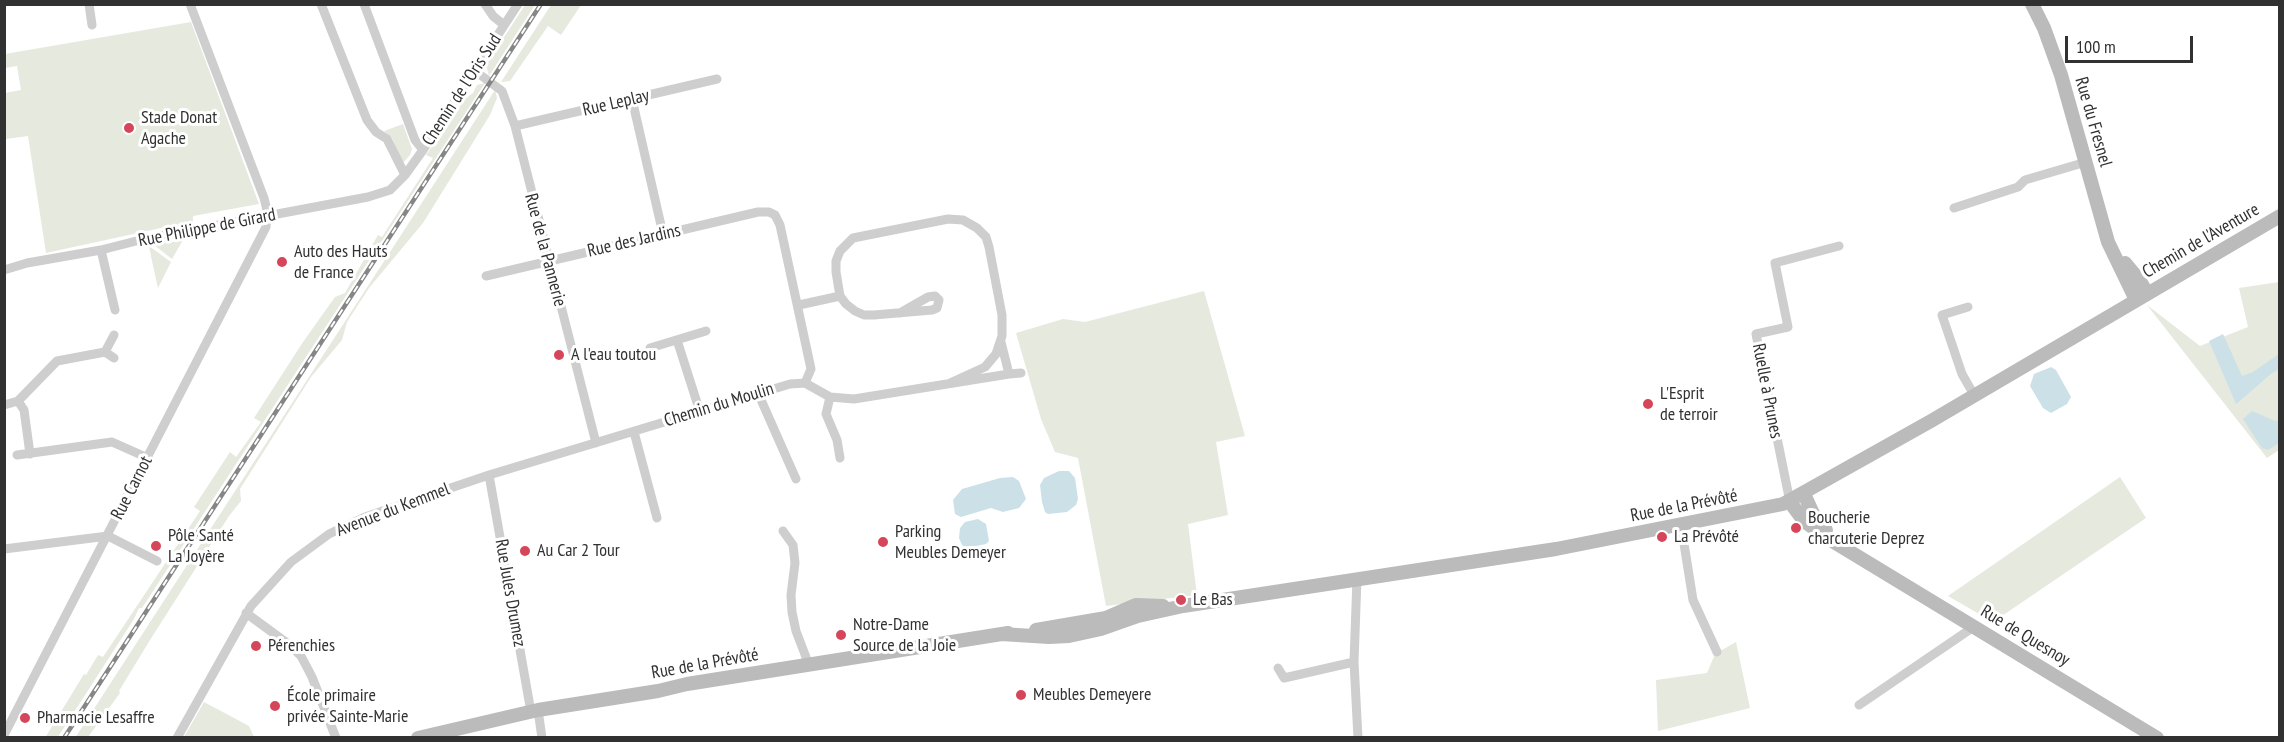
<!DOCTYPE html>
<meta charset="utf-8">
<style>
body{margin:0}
#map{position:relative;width:2284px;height:742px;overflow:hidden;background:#fff;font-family:"PT Sans Narrow",sans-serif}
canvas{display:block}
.frame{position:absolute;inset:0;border:6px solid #313131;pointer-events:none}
.scale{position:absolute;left:2065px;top:36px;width:128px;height:27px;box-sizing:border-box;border:3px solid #313131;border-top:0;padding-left:8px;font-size:18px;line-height:21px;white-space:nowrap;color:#313131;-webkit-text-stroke:4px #fff;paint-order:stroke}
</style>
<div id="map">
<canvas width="2284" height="742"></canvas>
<div class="frame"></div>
<div class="scale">100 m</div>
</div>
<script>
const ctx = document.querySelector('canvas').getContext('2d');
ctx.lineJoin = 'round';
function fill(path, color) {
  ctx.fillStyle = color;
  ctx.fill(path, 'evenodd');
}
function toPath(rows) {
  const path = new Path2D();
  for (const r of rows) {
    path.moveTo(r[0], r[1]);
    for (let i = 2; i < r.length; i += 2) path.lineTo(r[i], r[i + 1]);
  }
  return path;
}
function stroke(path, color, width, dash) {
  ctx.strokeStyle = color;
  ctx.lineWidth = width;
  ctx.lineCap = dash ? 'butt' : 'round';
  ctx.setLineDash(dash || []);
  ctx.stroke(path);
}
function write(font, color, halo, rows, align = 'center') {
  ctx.font = font + ' "PT Sans Narrow",sans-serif';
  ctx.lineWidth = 6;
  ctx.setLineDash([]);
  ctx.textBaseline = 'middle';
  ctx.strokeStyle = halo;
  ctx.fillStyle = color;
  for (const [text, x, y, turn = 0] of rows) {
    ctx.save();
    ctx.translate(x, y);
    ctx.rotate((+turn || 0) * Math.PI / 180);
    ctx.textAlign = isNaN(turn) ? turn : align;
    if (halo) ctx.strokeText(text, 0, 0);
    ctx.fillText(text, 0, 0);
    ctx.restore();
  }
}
fill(toPath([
 [525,5,535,5,489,76,486,65],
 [551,5,581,5,561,35,548,26,510,81,501,82],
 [191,22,259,204,193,216,193,221,46,253,28,136,6,139,5,93,21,90,17,66,5,68,5,54],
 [485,83,142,608,139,608,134,619,58,737,45,738,84,674,86,675,98,655,103,657,200,511,194,507,230,452,236,457,261,422,254,418,303,342,335,297,345,293,378,235,382,237,433,158,426,155,465,99,473,93,477,85],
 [495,90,497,98,490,115,423,223,369,288,347,322,342,340,311,377,240,489,241,501,229,516,150,640,119,691,120,693,88,737,75,738],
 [403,124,412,149,410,155,404,162,401,160,392,138,384,131],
 [183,240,172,259,154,245],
 [149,246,171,262,158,288,152,261],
 [2279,282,2279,450,2267,458,2147,305,2200,346,2248,327,2239,288],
 [1204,291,1245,436,1216,442,1228,515,1188,524,1197,595,1106,606,1078,458,1055,452,1041,419,1016,333,1063,319,1085,322],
 [2120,477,2146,518,1993,622,1948,596],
 [1736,642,1750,708,1658,731,1656,680,1707,673,1715,654],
 [204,702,249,726,254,737,184,737]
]), '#e5e9de');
fill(toPath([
 [2223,334,2242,376,2253,372,2279,354,2279,369,2272,373,2236,404,2209,341],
 [2051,367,2056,370,2071,397,2067,404,2051,413,2043,408,2030,386,2034,374],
 [2252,411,2275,421,2279,420,2279,443,2268,450,2262,448,2243,419],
 [1059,471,1069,471,1075,478,1078,499,1076,505,1067,512,1048,514,1045,512,1042,502,1040,485,1044,478],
 [1013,477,1019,481,1026,499,1019,508,1003,512,991,508,961,517,955,514,953,500,962,489,1000,478],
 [978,519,986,524,989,541,986,544,966,548,962,545,959,538,960,528,965,522]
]), '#cce0e8');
stroke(toPath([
 [89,4,92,25],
 [321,4,367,120,376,132,387,139,405,175],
 [364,4,415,140,423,150],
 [485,4,493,16,504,25],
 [475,71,502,91,515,126,596,443],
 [632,99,663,234],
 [515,126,717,79],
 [1954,208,2018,187,2025,180,2086,162],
 [101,250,115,310],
 [4,270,27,263,101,250,144,239,368,197,390,190,405,175,423,150,518,4],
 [840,296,836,272,836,261,840,251,853,238,948,219,963,220,977,228,986,237,989,247,1002,315,1002,336,996,354,985,367,950,383],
 [799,305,840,296,846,304,855,311,864,315,874,315,932,310,937,308,939,300,935,296,928,297,900,313],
 [1968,307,1942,315,1962,374,1974,395],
 [677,340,700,412],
 [650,348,706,331],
 [114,358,105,352,114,335],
 [1009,374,1021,373],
 [805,383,830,397,826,414,837,440,840,458],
 [758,393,796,479],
 [830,397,854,399,1009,374,1001,342],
 [18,401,24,410,30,454],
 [4,405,18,401,57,361,105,352],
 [634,432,657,518],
 [17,455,112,442,148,458],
 [489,475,531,712],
 [1790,502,1756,334,1788,327,1775,263,1839,246],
 [1681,525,1693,600,1717,652],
 [783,531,793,545,795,563,791,595,792,612,796,631,809,665],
 [4,549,108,536,157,561],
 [1357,578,1354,662,1358,738],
 [246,613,291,646,301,656,312,677,336,738],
 [1278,668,1284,678,1354,662],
 [1859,705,1975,626],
 [538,710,542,738],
 [4,735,266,227,267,210,264,198,190,4],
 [177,738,251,606,291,562,329,534,365,517,489,475,790,384,805,383,811,369,780,225,775,215,769,212,758,212,486,276]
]), '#cecece', 9);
stroke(toPath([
 [2032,4,2044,28,2061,75,2108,242,2136,300],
 [2125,263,2140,281,2147,293],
 [1804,494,1815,518,1826,530],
 [1790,502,1804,521,1829,539,2157,738],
 [1036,630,1106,618,1136,605,1163,606],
 [1001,634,1049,637,1069,636,1101,629,1138,616,1183,606,1556,549,1783,504,1931,421,2280,216],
 [418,738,538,710,658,691,687,684,1008,633]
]), '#bbb', 14);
const rail = toPath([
 [64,738,541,4]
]);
stroke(rail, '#868686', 4.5);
stroke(rail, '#fff', 2, [7]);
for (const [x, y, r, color] of [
 [129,128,6,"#d5465b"],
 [282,262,6,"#d5465b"],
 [559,355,6,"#d5465b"],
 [1648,404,6,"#d5465b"],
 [1796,528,6,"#d5465b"],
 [1662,537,6,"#d5465b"],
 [883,542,6,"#d5465b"],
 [156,546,6,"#d5465b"],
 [525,551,6,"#d5465b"],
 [1181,600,6,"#d5465b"],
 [841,635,6,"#d5465b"],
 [256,646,6,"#d5465b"],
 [1021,695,6,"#d5465b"],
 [275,706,6,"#d5465b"],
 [25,718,6,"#d5465b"]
]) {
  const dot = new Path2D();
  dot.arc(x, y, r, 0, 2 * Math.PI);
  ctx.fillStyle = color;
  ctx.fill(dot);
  stroke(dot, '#fff', 2);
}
write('18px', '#313131', '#fff', [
 ["Chemin de l'Oris Sud",462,90,-57],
 ["Rue Leplay",616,103,-13],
 ["Rue du Fresnel",2093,122,74],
 ["Rue Philippe de Girard",207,228,-11],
 ["Rue des Jardins",634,241,-13],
 ["Chemin de l'Aventure",2201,241,-30],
 ["Rue de la Pannerie",545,250,75],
 ["Ruelle à Prunes",1767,391,79],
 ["Chemin du Moulin",719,405,-17],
 ["Rue Carnot",132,488,-63],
 ["Rue de la Prévôté",1684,506,-11],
 ["Avenue du Kemmel",393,510,-21],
 ["Rue Jules Drumez",510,593,80],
 ["Rue de Quesnoy",2025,636,31],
 ["Rue de la Prévôté",705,664,-10]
]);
write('18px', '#313131', '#fff', [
 ["Stade Donat",141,118],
 ["Agache",141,139],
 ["Auto des Hauts",294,252],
 ["de France",294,273],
 ["A l'eau toutou",571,355],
 ["L'Esprit",1660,394],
 ["de terroir",1660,415],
 ["Boucherie",1808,518],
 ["charcuterie Deprez",1808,539],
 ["Parking",895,532],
 ["Meubles Demeyer",895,553],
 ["Pôle Santé",168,536],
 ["La Joyère",168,557],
 ["La Prévôté",1674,537],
 ["Au Car 2 Tour",537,551],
 ["Le Bas",1193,600],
 ["Notre-Dame",853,625],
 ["Source de la Joie",853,646],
 ["Pérenchies",268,646],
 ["Meubles Demeyere",1033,695],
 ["École primaire",287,696],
 ["privée Sainte-Marie",287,717],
 ["Pharmacie Lesaffre",37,718]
], 'left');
</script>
